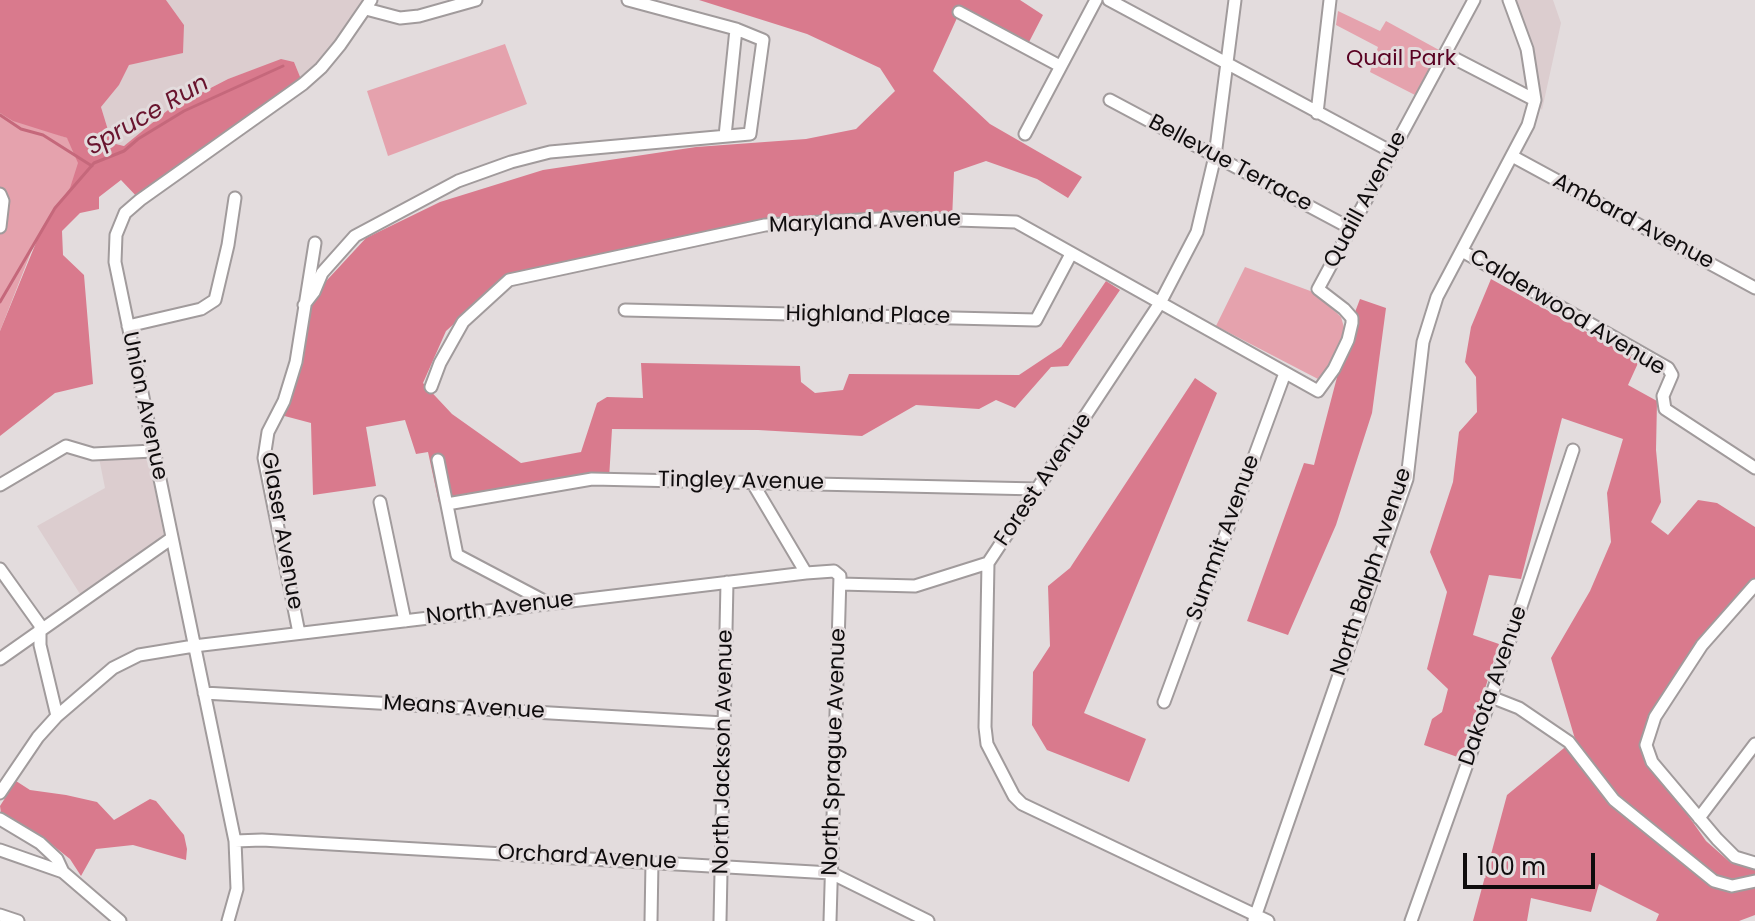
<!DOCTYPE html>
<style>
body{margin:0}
#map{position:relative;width:1755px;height:921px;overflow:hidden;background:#e3dcdd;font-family:Poppins,sans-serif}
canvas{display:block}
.scale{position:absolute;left:1463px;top:853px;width:132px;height:36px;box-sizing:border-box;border:4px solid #0f0c0d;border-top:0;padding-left:10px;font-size:24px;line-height:28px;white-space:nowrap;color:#0f0c0d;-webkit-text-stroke:6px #e3dcdd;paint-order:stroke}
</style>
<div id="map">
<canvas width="1755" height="921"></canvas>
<div class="scale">100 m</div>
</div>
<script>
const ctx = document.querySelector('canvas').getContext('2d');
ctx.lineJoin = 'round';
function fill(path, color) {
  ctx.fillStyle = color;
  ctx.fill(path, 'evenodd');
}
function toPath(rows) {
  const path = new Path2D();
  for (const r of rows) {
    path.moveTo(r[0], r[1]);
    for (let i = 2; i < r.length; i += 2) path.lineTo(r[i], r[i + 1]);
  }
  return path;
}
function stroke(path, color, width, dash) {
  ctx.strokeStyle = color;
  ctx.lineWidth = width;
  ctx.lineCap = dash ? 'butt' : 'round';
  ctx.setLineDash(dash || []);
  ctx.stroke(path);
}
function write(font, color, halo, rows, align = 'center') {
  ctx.font = font + ' Poppins,sans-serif';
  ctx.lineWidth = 6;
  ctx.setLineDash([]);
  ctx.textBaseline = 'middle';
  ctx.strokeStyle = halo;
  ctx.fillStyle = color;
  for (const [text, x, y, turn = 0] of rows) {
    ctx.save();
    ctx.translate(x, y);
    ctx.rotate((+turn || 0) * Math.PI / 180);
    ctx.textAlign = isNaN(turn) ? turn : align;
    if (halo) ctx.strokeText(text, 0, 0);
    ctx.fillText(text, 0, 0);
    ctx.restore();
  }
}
fill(toPath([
 [166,0,371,0,303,84,294,62,281,60,228,79,168,110,125,146,112,143,101,107,119,85,129,65,184,25],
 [1509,0,1553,0,1561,23,1542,110,1535,100],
 [148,455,164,536,80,594,37,526,105,488,99,458]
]), '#dccdcf');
fill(toPath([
 [1338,11,1380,31,1386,21,1439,50,1415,95,1370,72,1378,47,1336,25],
 [505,44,527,104,388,156,367,91],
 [0,113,67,138,103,159,55,208,37,237,0,331],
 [1245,267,1324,296,1327,304,1341,317,1346,334,1332,367,1318,379,1216,326]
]), '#e5a2ad');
fill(toPath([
 [0,0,166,0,184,25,183,53,129,65,119,85,101,107,112,143,124,146,168,110,228,79,281,59,294,62,303,84,140,200,121,180,99,197,99,209,80,213,62,231,63,255,84,275,93,384,55,393,0,436,0,331,42,228,70,188,78,163,67,138,13,121,0,113],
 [699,0,1020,0,1043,15,1029,42,962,7,933,71,990,124,1082,177,1068,198,1037,179,986,161,954,172,952,220,765,225,505,278,446,331,423,383,452,414,521,463,581,452,597,403,607,397,643,398,641,363,800,366,801,382,815,393,843,390,849,374,1019,375,1061,347,1106,281,1120,290,1068,366,1051,367,1015,408,996,400,979,409,916,405,862,436,758,430,612,429,609,479,447,504,439,503,428,452,416,454,405,420,366,427,376,486,313,495,311,423,277,414,284,401,304,305,366,238,440,202,543,170,696,147,806,139,856,129,895,91,880,68,807,34],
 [1491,279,1639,361,1628,385,1657,401,1656,450,1661,502,1651,522,1668,535,1698,500,1717,503,1755,527,1755,580,1700,641,1643,751,1706,841,1731,863,1755,868,1755,915,1739,921,1656,921,1659,914,1599,884,1591,912,1531,898,1527,921,1473,921,1507,795,1575,739,1551,658,1590,591,1611,542,1607,493,1623,439,1562,418,1521,579,1489,575,1473,635,1499,644,1463,759,1424,745,1432,719,1442,712,1448,689,1427,669,1447,592,1430,552,1453,482,1459,432,1477,412,1476,377,1465,362,1471,327],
 [1360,299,1386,308,1372,413,1336,525,1288,635,1247,621,1304,463,1314,465,1352,320],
 [1195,378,1217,393,1084,713,1146,739,1129,782,1047,750,1032,725,1033,672,1050,646,1048,586,1070,568],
 [16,781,30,790,66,795,97,802,114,820,150,799,156,801,184,835,187,849,186,860,133,845,96,849,81,876,70,859,46,840,1,813,0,806]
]), '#d97a8d');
stroke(toPath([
 [0,115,21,129,43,135,92,166],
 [0,302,55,208,94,163,124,151,138,139,184,111,283,66]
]), '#c5687b', 3);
const minor = toPath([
 [1109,0,1392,152],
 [1235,0,1215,156,1197,232,1160,303,988,563,985,727,987,744,1014,796,1022,804,1268,921],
 [366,9,400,18,419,16,476,0],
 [959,12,1060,66],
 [1446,54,1535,100],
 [1110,100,1350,228],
 [1317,113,1330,0],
 [1025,134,1096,0],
 [725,136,736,29],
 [1512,156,1755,288],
 [0,194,3,201,0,227],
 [1462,251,1668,368,1672,375,1663,396,1665,409,1755,468],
 [304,305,314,292,322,273,355,236,458,181,511,162,550,152,750,134,763,40,736,29,628,0],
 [625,310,1036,320,1071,254],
 [128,326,201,309,215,300,228,245,235,198],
 [431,387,440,363,463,322,509,280,765,225,897,218,1016,222,1318,391,1334,369,1348,340,1352,323,1352,318,1344,309,1318,289,1474,0],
 [438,460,457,555,548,603],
 [752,482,806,573,834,571,840,576,830,921],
 [0,485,66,446,93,454,153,451],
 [380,502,405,621],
 [447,504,592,479,1038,489],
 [0,569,40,625,40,645,57,716],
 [840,584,915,586,988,563],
 [1755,585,1702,645,1655,717,1646,745,1652,762,1717,839,1735,857,1755,863],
 [299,633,264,458,268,432,284,401,296,362,315,243],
 [0,659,172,538],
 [204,693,724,723],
 [1491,697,1519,708,1569,742,1614,800,1714,881,1732,886,1755,881],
 [1164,702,1285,373],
 [0,793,38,737,57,716,113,668,139,655,194,646,806,573],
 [1699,818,1755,744],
 [0,819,40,843,57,859,63,872],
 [235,841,262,840,831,873,928,921],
 [0,850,63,872,120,921],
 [0,915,18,921],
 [1254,920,1407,479,1423,342,1437,297,1528,125,1535,100,1527,49,1509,0],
 [228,921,237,889,235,841,115,262,116,235,125,213,140,200,303,84,321,68,340,45,371,0],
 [651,921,652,862],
 [720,921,727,582],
 [1411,921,1491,697,1573,450]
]);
stroke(minor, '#a19b9c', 15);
stroke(minor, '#fff', 11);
write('22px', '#590122', '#e3dcdd', [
 ["Quail Park",1401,59]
]);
write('22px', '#0f0c0d', '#e3dcdd', [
 ["Bellevue Terrace",1230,164,28],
 ["Quaill Avenue",1366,200,-62],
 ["Ambard Avenue",1633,222,28],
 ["Maryland Avenue",865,223,-2],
 ["Calderwood Avenue",1567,313,31],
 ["Highland Place",868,316,1],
 ["Union Avenue",144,406,78],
 ["Forest Avenue",1044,480,-56],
 ["Tingley Avenue",741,482,1],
 ["Glaser Avenue",281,531,80],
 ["Summit Avenue",1224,538,-70],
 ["North Balph Avenue",1372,572,-72],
 ["North Avenue",500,609,-7],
 ["Dakota Avenue",1494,686,-71],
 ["Means Avenue",464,708,3],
 ["North Jackson Avenue",724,752,-89],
 ["North Sprague Avenue",835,752,-88],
 ["Orchard Avenue",587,858,3]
]);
write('italic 24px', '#69142e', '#e3dcdd', [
 ["Spruce Run",148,116,-30]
]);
</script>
